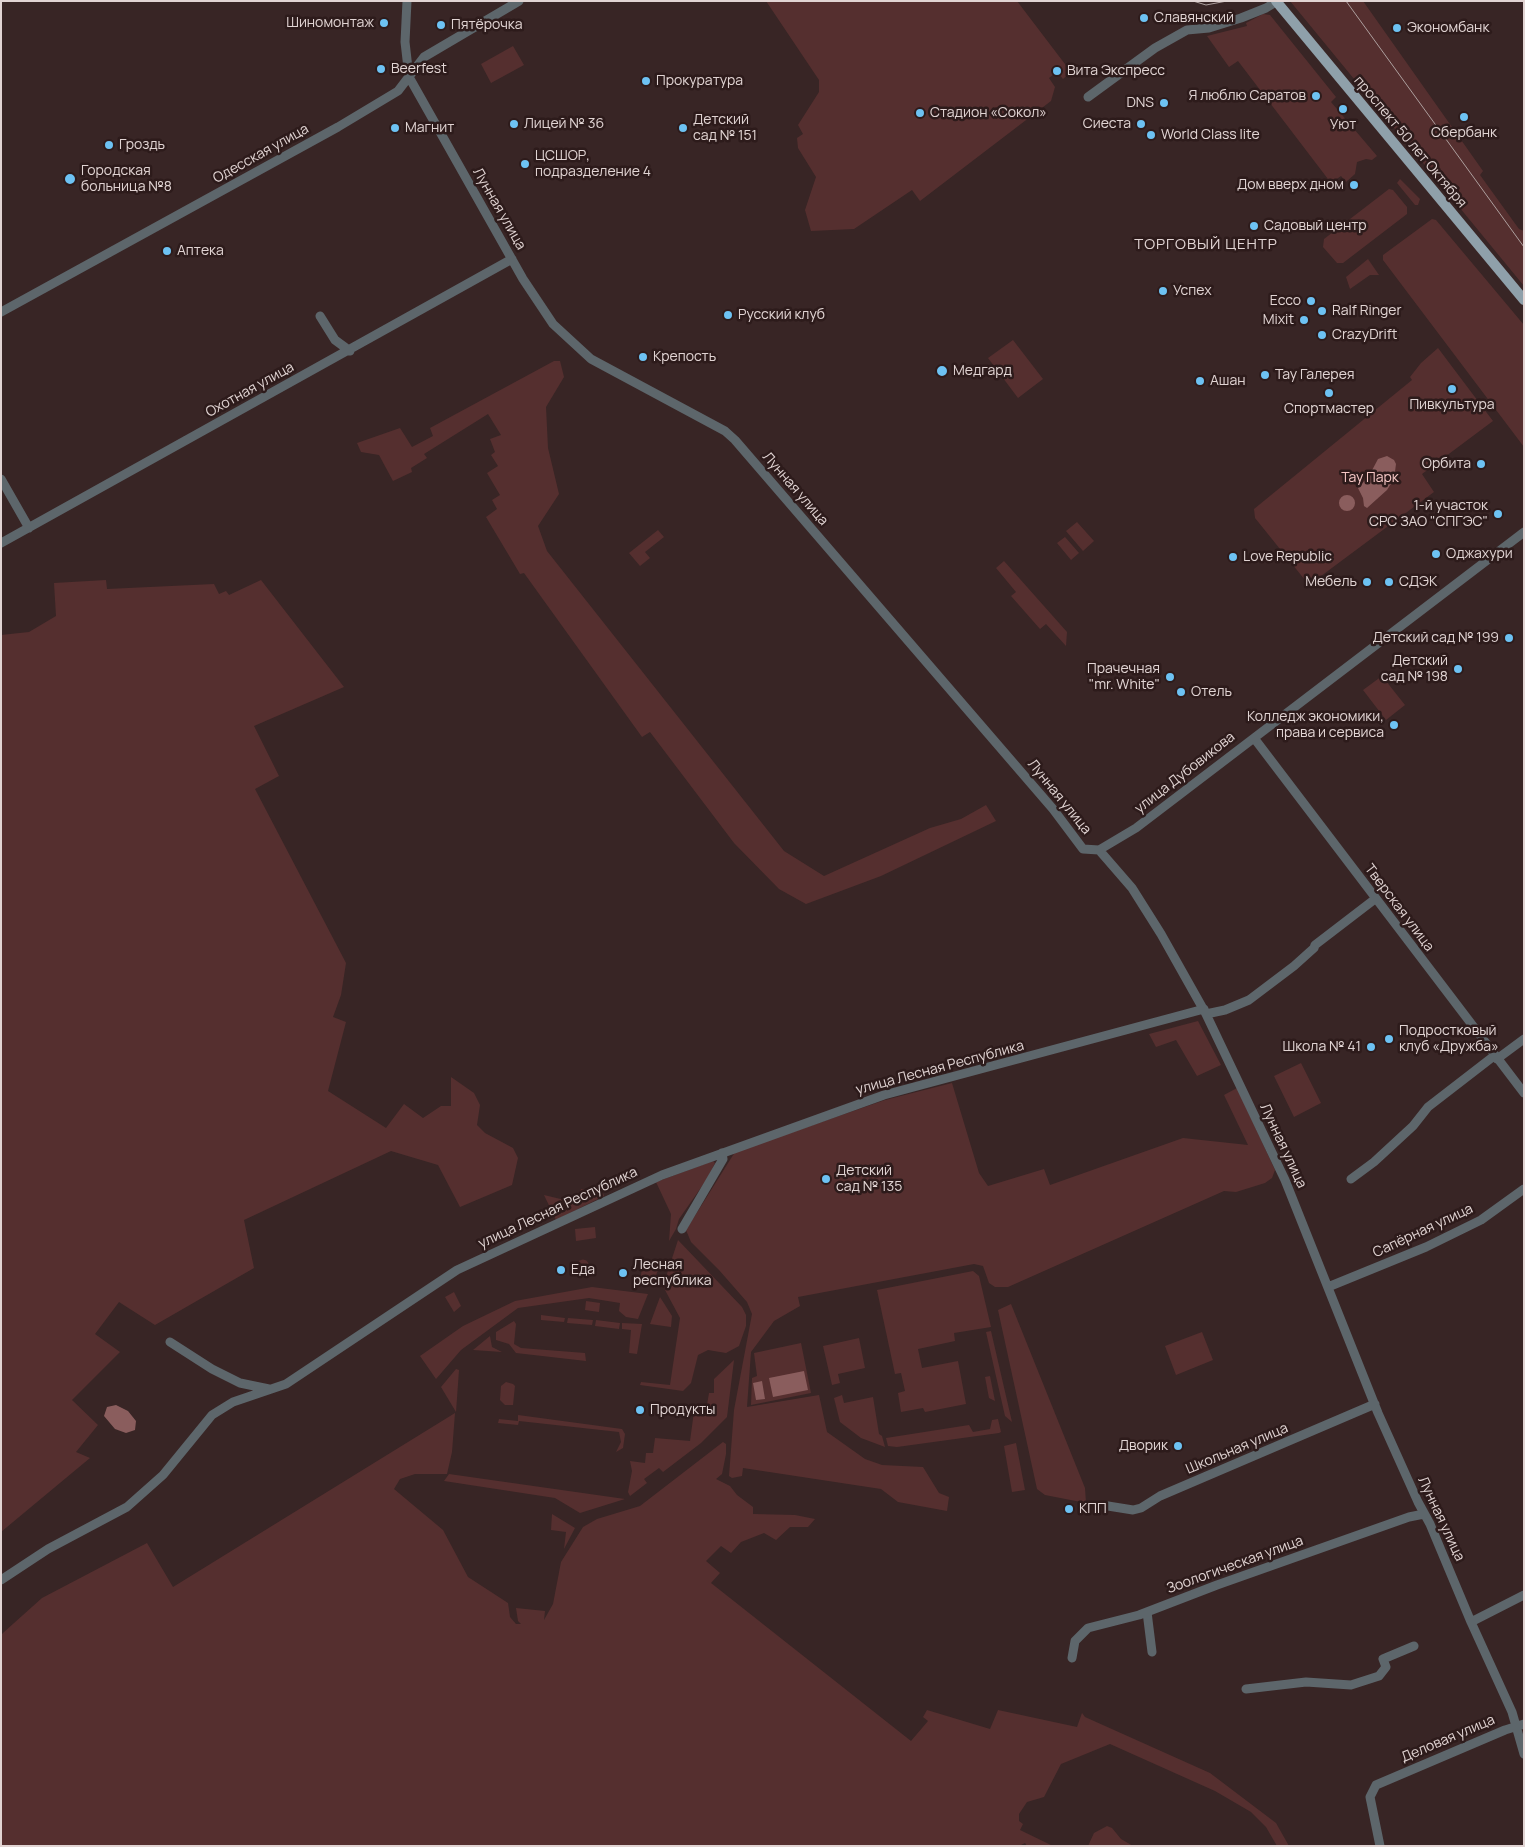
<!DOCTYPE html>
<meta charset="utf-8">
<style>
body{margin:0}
#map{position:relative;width:1525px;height:1847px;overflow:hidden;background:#382525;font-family:Manrope,sans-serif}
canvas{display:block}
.frame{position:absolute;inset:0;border:2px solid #e1d4d3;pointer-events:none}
</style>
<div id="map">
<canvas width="1525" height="1847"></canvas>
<div class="frame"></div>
</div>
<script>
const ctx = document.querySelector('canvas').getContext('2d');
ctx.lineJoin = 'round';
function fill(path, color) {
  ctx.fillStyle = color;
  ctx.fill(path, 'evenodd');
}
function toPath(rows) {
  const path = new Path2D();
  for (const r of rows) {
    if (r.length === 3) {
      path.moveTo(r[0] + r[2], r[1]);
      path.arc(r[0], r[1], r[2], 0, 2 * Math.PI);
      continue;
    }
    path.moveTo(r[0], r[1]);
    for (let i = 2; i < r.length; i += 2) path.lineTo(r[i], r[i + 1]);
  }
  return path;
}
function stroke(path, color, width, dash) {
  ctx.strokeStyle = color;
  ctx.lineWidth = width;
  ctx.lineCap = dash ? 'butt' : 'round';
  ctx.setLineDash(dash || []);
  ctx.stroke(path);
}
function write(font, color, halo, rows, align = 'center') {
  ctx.font = font + ' Manrope,sans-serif';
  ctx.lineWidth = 5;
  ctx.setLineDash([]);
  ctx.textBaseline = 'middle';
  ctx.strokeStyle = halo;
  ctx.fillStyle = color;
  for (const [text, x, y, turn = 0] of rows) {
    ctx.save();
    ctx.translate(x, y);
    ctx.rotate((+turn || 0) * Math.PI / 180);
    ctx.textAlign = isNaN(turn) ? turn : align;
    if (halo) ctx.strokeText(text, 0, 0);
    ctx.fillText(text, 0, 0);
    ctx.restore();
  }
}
fill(toPath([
 [766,1,1017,1,1071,72,1063,79,1057,72,1049,78,1055,87,1051,101,920,201,912,190,854,229,811,231,805,210,816,177,798,148,797,138,803,134,798,125,819,92,819,80],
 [1290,1,1363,1,1483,171,1480,175,1519,229,1524,231,1524,286],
 [1263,14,1270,15,1336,97,1331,102,1377,156,1372,160,1366,159,1357,162,1355,174,1346,182,1341,176,1331,183,1238,61,1229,67,1207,36,1247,26,1246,23],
 [513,46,524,65,491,83,481,64],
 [1400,179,1420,199,1418,205,1415,205,1397,183],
 [1389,189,1393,190,1407,207,1407,214,1343,263,1337,263,1323,247,1324,239],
 [1432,219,1436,220,1524,325,1524,447,1383,260,1383,255],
 [1368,259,1379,275,1370,275,1350,289,1346,277],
 [1013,340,1043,379,1018,398,988,358],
 [1438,348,1493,421,1422,474,1434,492,1309,585,1255,518,1254,509,1412,380,1410,377,1421,363],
 [554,361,560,361,564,377,546,407,548,448,559,494,538,526,547,551,784,851,824,876,930,828,961,819,986,805,996,821,881,876,806,904,779,889,734,843,650,732,642,737,524,573,520,574,486,517,497,509,492,500,500,495,487,473,498,466,491,455,495,452,490,439,501,435,488,414,424,454,427,458,411,468,412,472,393,481,379,455,361,452,357,443,400,428,412,447,433,436,430,428],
 [1077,522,1094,541,1083,551,1066,531],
 [658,530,664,537,645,552,650,558,640,566,629,553],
 [1065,537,1079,553,1071,560,1057,543],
 [1004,561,1067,632,1066,646,1046,624,1040,629,1011,596,1016,592,996,568],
 [106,580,107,589,214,584,219,594,226,591,229,595,261,580,344,687,254,726,279,776,255,789,346,963,341,995,333,1017,346,1022,328,1091,386,1128,404,1104,423,1118,441,1106,451,1106,451,1077,474,1093,480,1105,477,1125,485,1133,513,1148,518,1158,512,1185,460,1207,438,1165,391,1151,244,1220,254,1268,155,1325,119,1302,95,1334,120,1352,72,1400,98,1425,76,1452,90,1458,1,1532,1,635,29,632,56,616,54,583],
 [1382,676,1405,705,1386,720,1363,690],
 [1198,1021,1221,1065,1197,1076,1176,1040,1156,1047,1149,1034],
 [1301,1063,1321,1103,1294,1117,1274,1076],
 [952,1083,979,1173,988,1186,1044,1169,1050,1185,1183,1138,1248,1145,1224,1095,1237,1088,1275,1170,1272,1178,1265,1183,1236,1192,1224,1191,1008,1287,995,1287,989,1283,983,1266,974,1264,798,1297,800,1306,774,1321,751,1352,747,1407,819,1395,827,1432,865,1459,882,1465,923,1467,939,1493,949,1497,947,1511,898,1502,881,1489,743,1468,742,1476,732,1478,729,1476,734,1410,752,1314,747,1302,719,1270,691,1242,686,1230,735,1152,885,1100],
 [713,1161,715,1163,707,1179,679,1219,676,1229,669,1241,671,1214,656,1182],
 [581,1189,603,1193,604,1196,556,1220,544,1195,577,1203],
 [595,1227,596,1238,576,1241,575,1229],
 [678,1240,742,1307,746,1315,746,1326,739,1346,726,1353,708,1350,698,1355,691,1383,683,1391,640,1385,641,1382,670,1385,680,1318,665,1290,664,1283],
 [583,1265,5.5],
 [634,1261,656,1264,659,1267,652,1286,640,1285,642,1266,634,1264],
 [973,1271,979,1276,991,1327,954,1333,955,1341,918,1349,922,1368,958,1361,966,1404,925,1412,923,1408,901,1412,898,1393,905,1391,901,1373,895,1374,877,1290],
 [592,1287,648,1294,638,1319,626,1317,619,1311,620,1303,589,1298,518,1308,461,1350,436,1379,420,1356,463,1326,515,1301],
 [454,1292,461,1306,454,1312,445,1297],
 [660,1297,672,1316,671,1327,650,1324],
 [586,1301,600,1303,599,1312,585,1310],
 [1011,1304,1085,1488,1086,1503,1045,1495,1037,1489,998,1310],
 [541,1315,565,1318,564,1322,541,1320],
 [568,1318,593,1320,592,1325,567,1323],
 [596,1320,620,1323,619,1329,595,1326],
 [514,1321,516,1324,514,1344,521,1348,585,1353,586,1361,516,1353,509,1344,496,1340,496,1332],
 [622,1323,642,1324,637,1354,629,1353,631,1330,622,1329],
 [991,1331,1012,1422,1005,1416,986,1332],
 [1202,1332,1213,1360,1176,1375,1165,1346],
 [490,1336,492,1347,502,1352,473,1350],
 [859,1338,865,1368,838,1374,840,1383,832,1385,823,1346],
 [801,1343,811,1393,751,1405,752,1378,757,1376,754,1353],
 [734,1360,727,1417,701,1443,663,1472,659,1468,644,1479,647,1483,630,1496,628,1492,632,1471,630,1461,645,1463,646,1453,653,1453,655,1438,690,1441,695,1404,707,1405,709,1393,714,1393,714,1379],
 [456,1369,459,1370,456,1412,441,1387],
 [990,1376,995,1401,989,1398,985,1377],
 [506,1382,513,1384,515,1386,513,1405,505,1405,500,1400,501,1386],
 [842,1395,844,1403,873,1397,879,1434,882,1436,885,1447,861,1438,840,1422,834,1398],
 [455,1413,452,1452,447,1474,415,1474,400,1479,394,1489,443,1530,468,1577,508,1603,510,1617,516,1624,521,1624,518,1621,516,1608,545,1611,544,1620,553,1604,561,1562,583,1527,597,1519,640,1506,723,1442,726,1444,726,1454,722,1474,716,1479,730,1486,737,1495,753,1507,753,1514,795,1515,815,1519,808,1527,790,1527,776,1540,764,1533,741,1542,731,1553,721,1546,706,1561,720,1573,711,1583,911,1741,928,1721,923,1717,927,1710,990,1729,998,1710,1077,1727,1082,1713,1085,1717,1210,1773,1276,1823,1289,1846,1277,1846,1266,1827,1251,1812,1215,1791,1110,1744,1061,1764,1044,1797,1027,1802,1019,1814,1019,1821,1023,1824,1020,1830,1053,1846,1027,1846,1025,1843,1019,1846,1,1846,1,1635,4,1632,42,1598,147,1543,173,1587],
 [518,1415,622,1429,625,1434,623,1448,616,1452,621,1442,619,1432,519,1421,518,1425,498,1423,499,1419,518,1421],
 [998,1419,1001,1432,999,1433,897,1447,888,1446,886,1438,969,1425,973,1432,990,1429,992,1420],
 [1016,1443,1025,1490,1012,1492,1004,1446],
 [449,1474,625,1499,580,1513,555,1498,444,1481],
 [552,1514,575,1528,564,1549,566,1532,551,1530],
 [1107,1826,1112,1828,1121,1839,1133,1846,1088,1846,1094,1833]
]), '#552f2f');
fill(toPath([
 [1387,456,1394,460,1396,464,1394,479,1387,490,1367,508,1364,506,1363,498,1358,488,1369,476,1378,459],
 [1347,503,8],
 [804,1371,808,1390,773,1397,769,1378],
 [762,1381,765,1399,756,1400,753,1383],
 [116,1405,128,1411,136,1421,135,1430,126,1433,115,1429,104,1416,107,1407]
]), '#8a5d5d');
stroke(toPath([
 [407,1,405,42,409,77,523,279,553,324,591,359,725,431,735,440,1053,809,1083,849,1099,850,1106,858,1132,888,1161,934,1206,1014,1285,1180,1378,1413,1418,1502,1430,1524,1471,1622,1512,1712,1524,1754],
 [1088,97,1155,48,1187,30,1209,28,1241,18,1266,8,1276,2],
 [1,312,338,127,398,91,424,57,519,1],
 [320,316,335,340,350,351],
 [1,479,29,528],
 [1,543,512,259],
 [1254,738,1524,1093],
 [1099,850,1136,828,1524,532],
 [1206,1014,1225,1010,1249,1000,1294,966,1314,948,1315,945,1375,899],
 [1497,1059,1524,1039],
 [1351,1179,1374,1162,1413,1126,1428,1107,1494,1056],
 [682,1229,723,1159,722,1153],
 [1328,1287,1426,1247,1481,1220,1524,1189],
 [170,1342,212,1369,240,1383,269,1389],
 [1108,1506,1133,1510,1141,1508,1160,1496,1375,1404],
 [1,1580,48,1549,127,1507,163,1475,212,1415,233,1402,286,1384,457,1270,662,1175,884,1095,1204,1009],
 [1147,1612,1152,1652],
 [1471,1622,1524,1595],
 [1072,1658,1075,1641,1088,1628,1139,1615,1217,1585,1409,1517,1424,1514],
 [1246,1689,1306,1682,1351,1685,1379,1676,1386,1667,1383,1659,1414,1646],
 [1380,1846,1370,1797,1376,1785,1505,1730,1524,1724]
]), '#5d666b', 9);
stroke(toPath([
 [1276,1,1524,300]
]), '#8fa0aa', 10);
stroke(toPath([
 [1193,1,1206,5,1227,1],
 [1346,1,1524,247]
]), '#ad9f9e', 1);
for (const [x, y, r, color] of [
 [1144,18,5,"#6dc2f3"],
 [384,23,5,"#6dc2f3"],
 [441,25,5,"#6dc2f3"],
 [1397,28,5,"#6dc2f3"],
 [381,69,5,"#6dc2f3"],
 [1057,71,5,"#6dc2f3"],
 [646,81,5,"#6dc2f3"],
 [1316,96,5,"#6dc2f3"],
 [1164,103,5,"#6dc2f3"],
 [1343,109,5,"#6dc2f3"],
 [920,113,5,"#6dc2f3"],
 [1464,117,5,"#6dc2f3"],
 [514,124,5,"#6dc2f3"],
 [1141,124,5,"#6dc2f3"],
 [395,128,5,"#6dc2f3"],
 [683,128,5,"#6dc2f3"],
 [1151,135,5,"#6dc2f3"],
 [109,145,5,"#6dc2f3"],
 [525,164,5,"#6dc2f3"],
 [70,179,6,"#6dc2f3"],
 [1354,185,5,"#6dc2f3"],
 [1254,226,5,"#6dc2f3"],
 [167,251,5,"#6dc2f3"],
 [1163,291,5,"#6dc2f3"],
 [1311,301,5,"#6dc2f3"],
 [1322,311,5,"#6dc2f3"],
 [728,315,5,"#6dc2f3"],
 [1304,320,5,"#6dc2f3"],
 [1322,335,5,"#6dc2f3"],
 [643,357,5,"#6dc2f3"],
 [942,371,6,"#6dc2f3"],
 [1265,375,5,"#6dc2f3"],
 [1200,381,5,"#6dc2f3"],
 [1452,389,5,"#6dc2f3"],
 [1329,393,5,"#6dc2f3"],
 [1481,464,5,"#6dc2f3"],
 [1498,514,5,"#6dc2f3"],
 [1436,554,5,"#6dc2f3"],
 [1233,557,5,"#6dc2f3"],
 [1367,582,5,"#6dc2f3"],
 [1389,582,5,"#6dc2f3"],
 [1509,638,5,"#6dc2f3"],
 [1458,669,5,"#6dc2f3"],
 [1170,677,5,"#6dc2f3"],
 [1181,692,5,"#6dc2f3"],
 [1394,725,5,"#6dc2f3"],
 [1389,1039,5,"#6dc2f3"],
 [1371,1047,5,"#6dc2f3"],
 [826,1179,5,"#6dc2f3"],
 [561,1270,5,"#6dc2f3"],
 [623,1273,5,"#6dc2f3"],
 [640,1410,5,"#6dc2f3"],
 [1178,1446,5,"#6dc2f3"],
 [1069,1509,5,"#6dc2f3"]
]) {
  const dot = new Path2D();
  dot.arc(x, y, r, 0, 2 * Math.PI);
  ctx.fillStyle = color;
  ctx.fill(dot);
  stroke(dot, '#2d1b1b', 2);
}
write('14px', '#e1d4d3', '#2d1b1b', [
 ["Славянский",1154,18],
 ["Шиномонтаж",374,23,"right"],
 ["Пятёрочка",451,25],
 ["Экономбанк",1407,28],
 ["Beerfest",391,69],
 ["Вита Экспресс",1067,71],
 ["Прокуратура",656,81],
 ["Я люблю Саратов",1306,96,"right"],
 ["DNS",1154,103,"right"],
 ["Стадион «Сокол»",930,113],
 ["Детский",693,120],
 ["сад № 151",693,136],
 ["Лицей № 36",524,124],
 ["Сиеста",1131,124,"right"],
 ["Уют",1343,125,"center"],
 ["Магнит",405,128],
 ["Сбербанк",1464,133,"center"],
 ["World Class lite",1161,135],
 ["Гроздь",119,145],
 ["ЦСШОР,",535,156],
 ["подразделение 4",535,172],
 ["Городская",81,171],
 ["больница №8",81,187],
 ["Дом вверх дном",1344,185,"right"],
 ["Садовый центр",1264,226],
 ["Аптека",177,251],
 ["Успех",1173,291],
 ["Ecco",1301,301,"right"],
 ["Ralf Ringer",1332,311],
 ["Русский клуб",738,315],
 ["Mixit",1294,320,"right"],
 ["CrazyDrift",1332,335],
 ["Крепость",653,357],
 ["Медгард",953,371],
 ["Тау Галерея",1275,375],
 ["Ашан",1210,381],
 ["Пивкультура",1452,405,"center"],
 ["Спортмастер",1329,409,"center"],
 ["Орбита",1471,464,"right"],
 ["1-й участок",1488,506,"right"],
 ["СРС ЗАО \"СПГЭС\"",1488,522,"right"],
 ["Оджахури",1446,554],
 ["Love Republic",1243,557],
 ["Мебель",1357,582,"right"],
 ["СДЭК",1399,582],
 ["Детский сад № 199",1499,638,"right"],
 ["Детский",1448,661,"right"],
 ["сад № 198",1448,677,"right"],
 ["Прачечная",1160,669,"right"],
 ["\"mr. White\"",1160,685,"right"],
 ["Отель",1191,692],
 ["Колледж экономики,",1384,717,"right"],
 ["права и сервиса",1384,733,"right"],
 ["Подростковый",1399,1031],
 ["клуб «Дружба»",1399,1047],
 ["Школа № 41",1361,1047,"right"],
 ["Детский",836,1171],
 ["сад № 135",836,1187],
 ["Лесная",633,1265],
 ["республика",633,1281],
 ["Еда",571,1270],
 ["Продукты",650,1410],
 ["Дворик",1168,1446,"right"],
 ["КПП",1079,1509]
], 'left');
write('14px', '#e1d4d3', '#2d1b1b', [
 ["проспект 50 лет Октября",1410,142,50],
 ["Одесская улица",261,154,-29],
 ["Лунная улица",499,209,60],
 ["Охотная улица",250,390,-29],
 ["Лунная улица",795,489,49],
 ["улица Дубовикова",1185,773,-38],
 ["Лунная улица",1059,797,51],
 ["Тверская улица",1399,908,53],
 ["улица Лесная Республика",940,1068,-15],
 ["Лунная улица",1283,1146,65],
 ["улица Лесная Республика",558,1208,-25],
 ["Сапёрная улица",1423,1231,-25],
 ["Школьная улица",1237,1449,-23],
 ["Лунная улица",1441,1519,65],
 ["Зоологическая улица",1235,1565,-20],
 ["Деловая улица",1448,1739,-23]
]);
write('14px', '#f7c8c6', '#2d1b1b', [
 ["Тау Парк",1370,478]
]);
ctx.letterSpacing = '1px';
write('15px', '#e1d4d3', '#2d1b1b', [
 ["ТОРГОВЫЙ ЦЕНТР",1206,245]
]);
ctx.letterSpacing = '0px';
</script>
